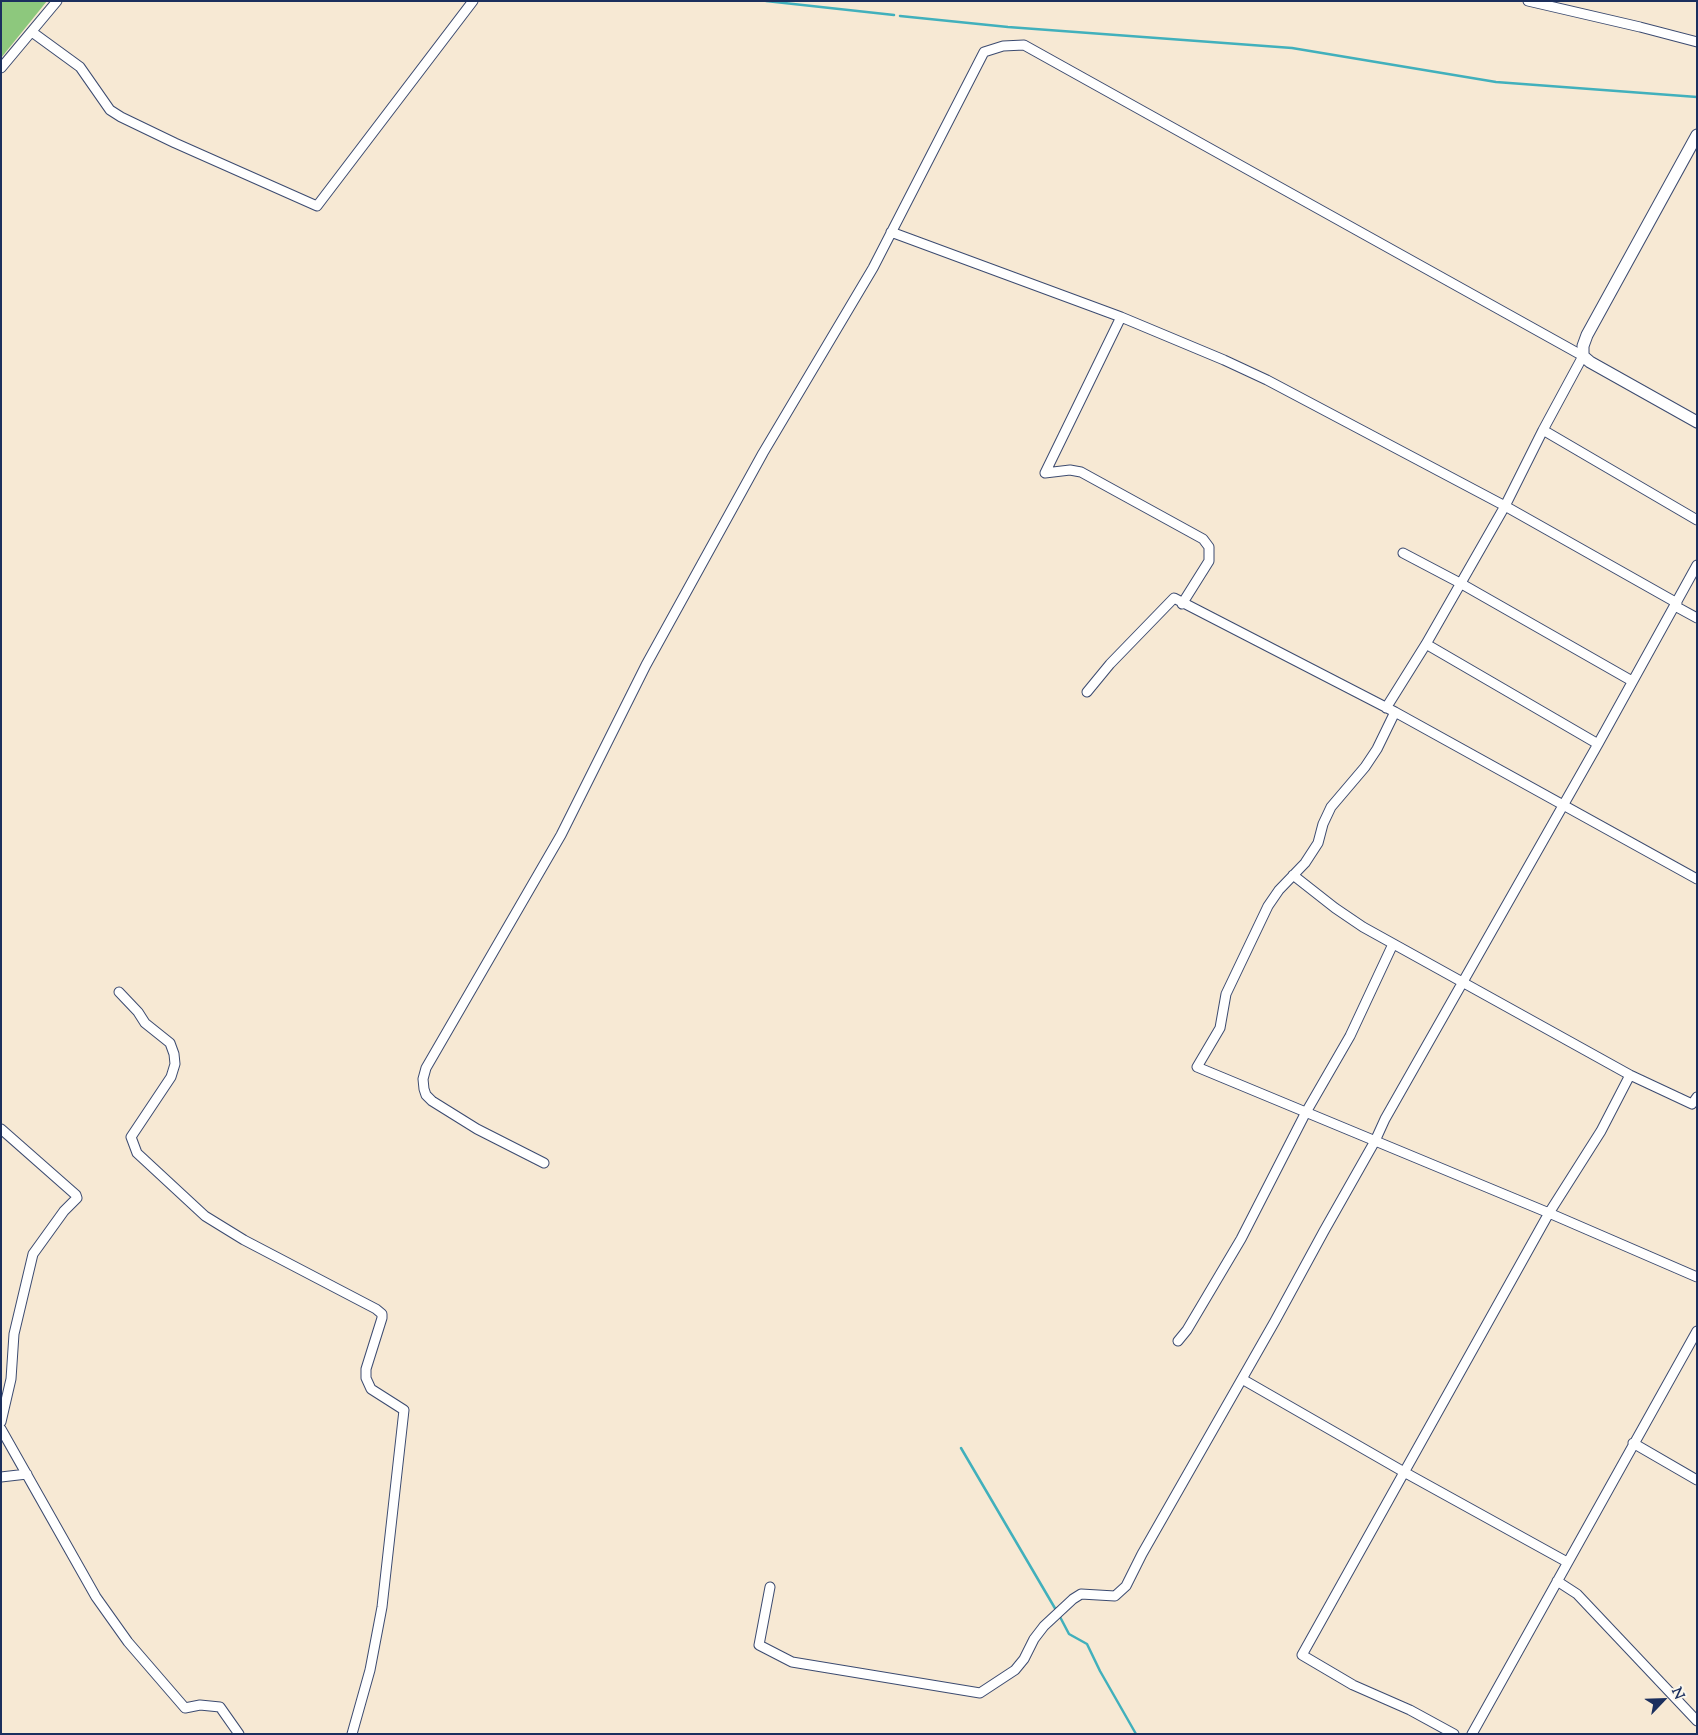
<!DOCTYPE html>
<style>
body{margin:0}
#map{position:relative;width:1698px;height:1735px;overflow:hidden;background:#f7e9d4;font-family:"Sorts Mill Goudy",serif}
canvas{display:block}
.frame{position:absolute;inset:0;border:2px solid #1b2f5e;pointer-events:none}
.north{position:absolute;left:1638px;top:1675px;width:50px;height:50px;-webkit-text-stroke:4px #fbf7ec;paint-order:stroke;rotate:66deg;font-size:14px;font-weight:700;line-height:20px;text-align:center;color:#1b2f5e}
.north::after{content:'';display:block;margin:auto;width:18px;height:22px;background:#1b2f5e;clip-path:polygon(50% 0,100% 100%,50% 72%,0 100%)}
</style>
<div id="map">
<canvas width="1698" height="1735"></canvas>
<div class="frame"></div>
<div class="north">N</div>
</div>
<script>
const ctx = document.querySelector('canvas').getContext('2d');
ctx.lineJoin = 'round';
function fill(path, color) {
  ctx.fillStyle = color;
  ctx.fill(path, 'evenodd');
}
function toPath(rows) {
  const path = new Path2D();
  for (const r of rows) {
    path.moveTo(r[0], r[1]);
    for (let i = 2; i < r.length; i += 2) path.lineTo(r[i], r[i + 1]);
  }
  return path;
}
function stroke(path, color, width, dash) {
  ctx.strokeStyle = color;
  ctx.lineWidth = width;
  ctx.lineCap = dash ? 'butt' : 'round';
  ctx.setLineDash(dash || []);
  ctx.stroke(path);
}
fill(toPath([
 [1,1,47,1,1,58]
]), '#8dc87d');
stroke(toPath([
 [766,1,894,15],
 [900,16,1008,27,1292,48,1496,82,1697,97],
 [961,1448,1056,1610],
 [1059,1615,1069,1634,1087,1644,1100,1671,1136,1734]
]), '#41b0bc', 2.5);
const minor = toPath([
 [1528,1,1640,27,1697,42],
 [32,32,80,67,110,110,121,117,175,143,317,206,473,1],
 [1,68,57,1],
 [891,232,1121,317,1224,360,1267,380,1505,506,1677,603],
 [1543,430,1697,520],
 [1045,473,1070,470,1081,472,1203,539,1209,547,1209,561,1182,604],
 [1045,473,1121,317],
 [1403,553,1460,583,1632,681],
 [1675,606,1697,618],
 [1426,644,1598,744],
 [1087,692,1110,664,1174,598,1395,712,1697,879],
 [1395,712,1377,749,1365,767,1331,807,1323,824,1318,843,1305,863,1279,890,1268,906,1226,994,1220,1028,1197,1067,1549,1213,1697,1277],
 [1293,875,1335,908,1363,927,1630,1075,1692,1104,1697,1097],
 [119,992,138,1012,145,1023,170,1043,174,1054,175,1064,171,1077,131,1137,137,1153,205,1216,244,1240,376,1309,382,1314,382,1318,366,1369,366,1378,371,1389,404,1410,382,1607,370,1670,352,1734],
 [1,1129,76,1195,77,1198,64,1211,33,1254,14,1334,11,1379,1,1422],
 [544,1163,477,1129,432,1101,426,1095,424,1089,423,1079,426,1068,561,835,646,665,763,453,873,268,984,52,1003,46,1024,45,1583,356,1543,430,1505,506,1426,644,1386,708],
 [1178,1341,1187,1330,1241,1239,1305,1114,1350,1036,1393,944],
 [1242,1379,1404,1472,1567,1562],
 [1,1429,96,1597,128,1642,185,1708,200,1705,220,1707,239,1734],
 [1633,1443,1697,1480],
 [1,1477,27,1474],
 [1557,1581,1577,1594,1697,1721],
 [770,1587,759,1645,792,1662,980,1693,1015,1670,1024,1659,1034,1639,1044,1626,1073,1599,1081,1594,1115,1596,1126,1586,1142,1554,1275,1321,1324,1231,1375,1141,1385,1119,1598,744,1697,565],
 [1454,1734,1410,1710,1353,1685,1302,1655,1549,1213,1601,1131,1630,1075],
 [1472,1734,1697,1331]
]);
const tertiary = toPath([
 [1697,135,1587,335,1583,346,1583,356,1590,362,1697,422]
]);
stroke(minor, '#3c4b70', 11);
stroke(tertiary, '#3c4b70', 13);
stroke(minor, '#fff', 9);
stroke(tertiary, '#fff', 11);
</script>
